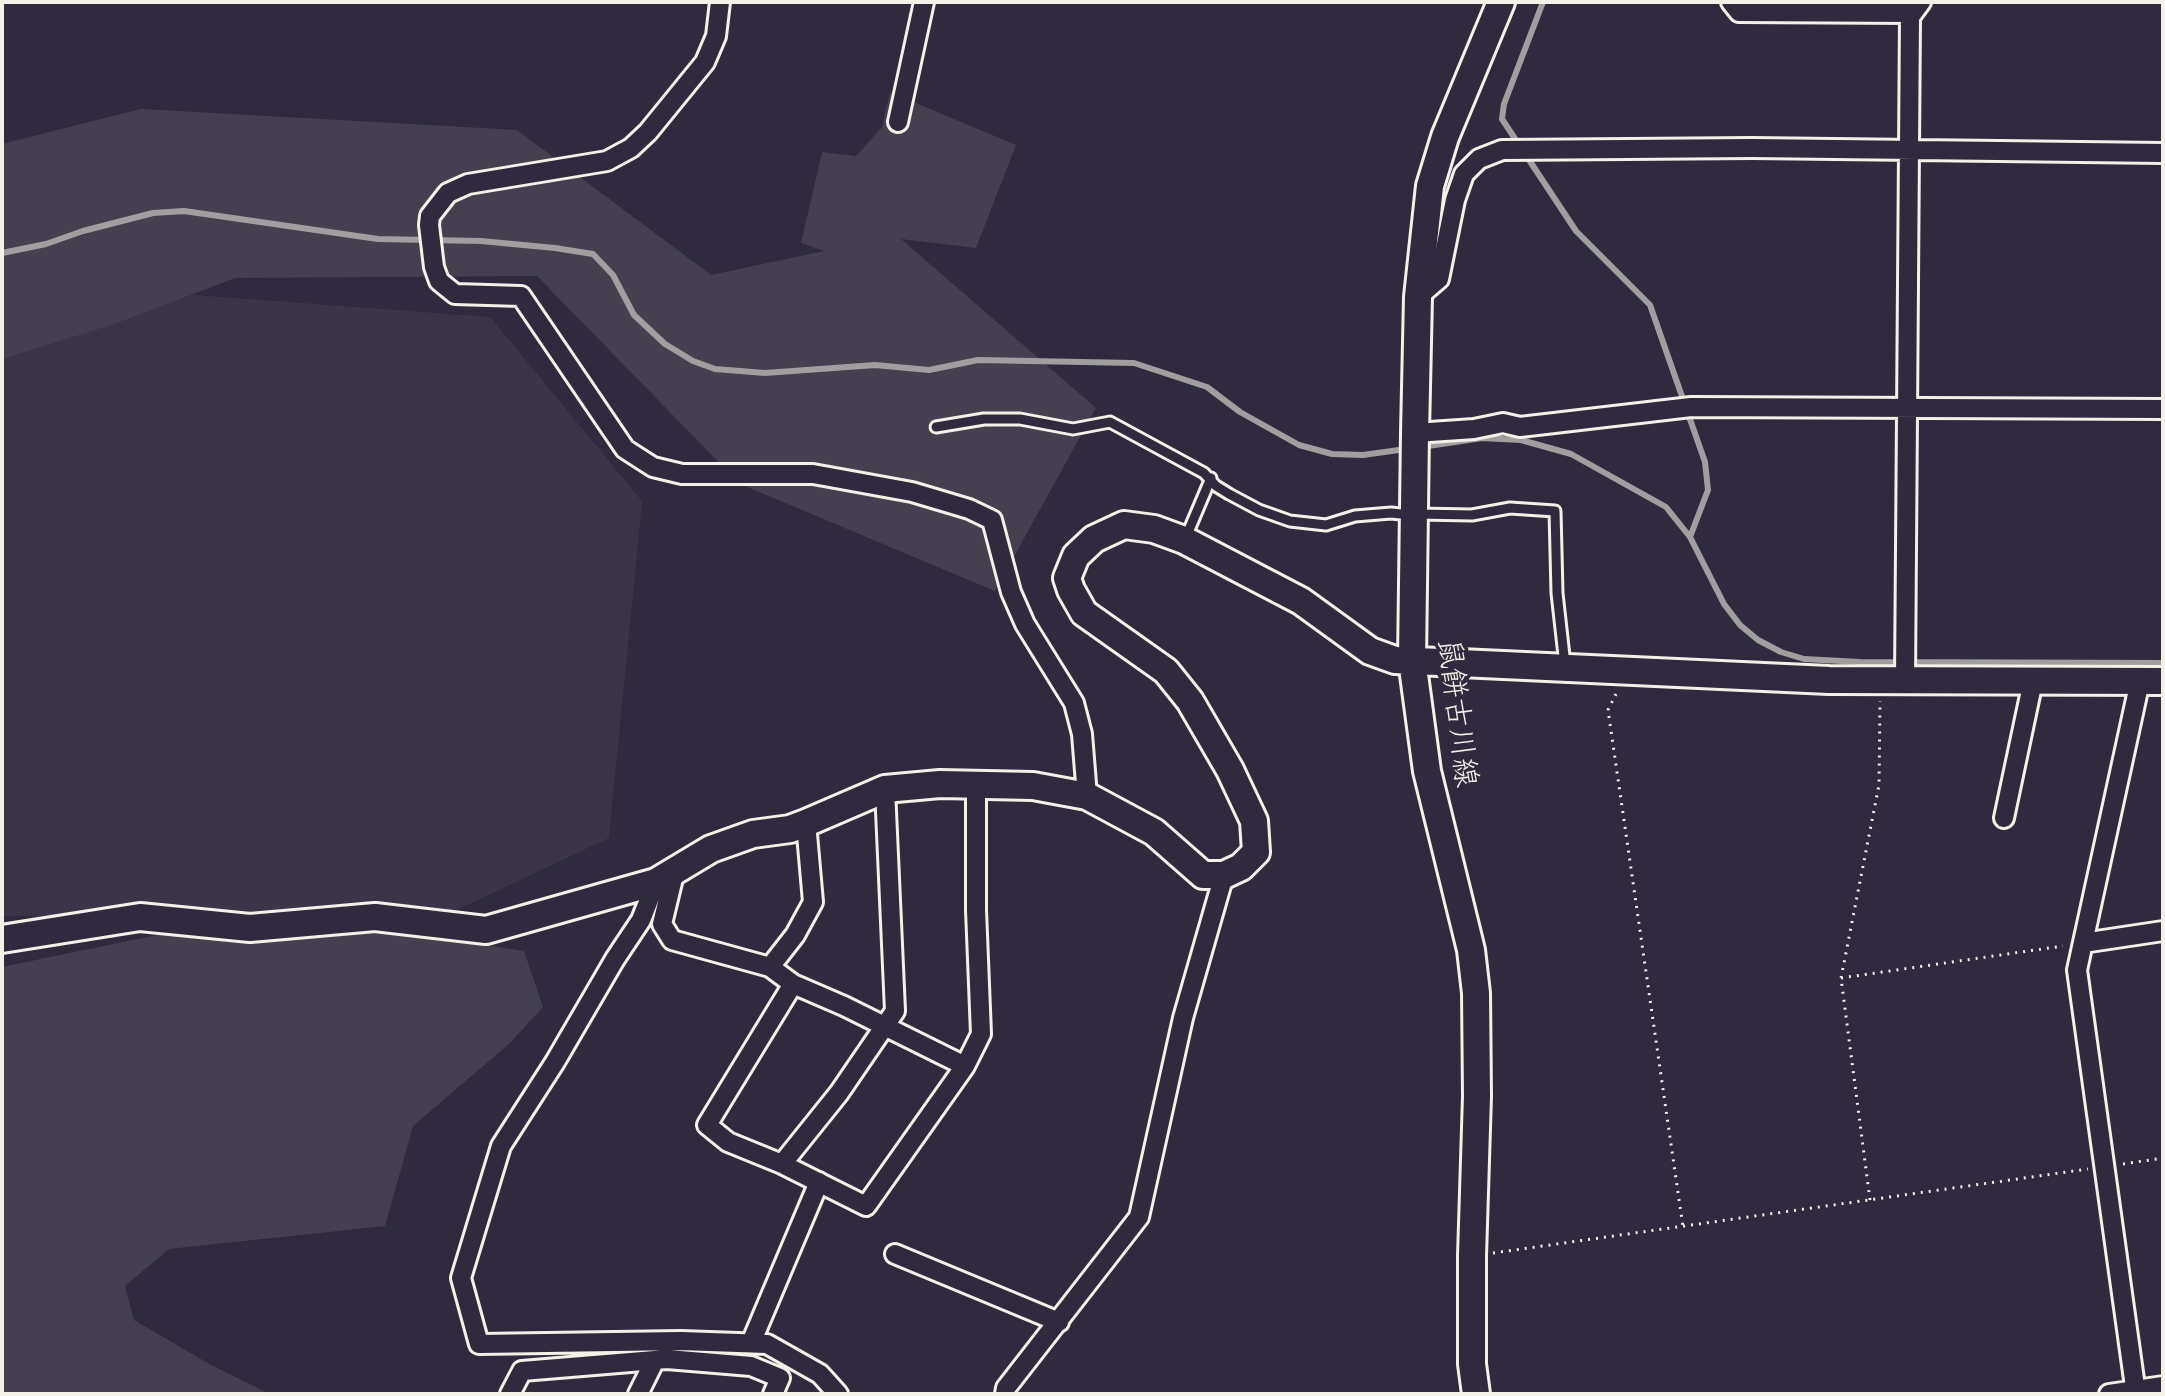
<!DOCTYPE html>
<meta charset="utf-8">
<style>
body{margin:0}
#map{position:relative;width:2165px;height:1396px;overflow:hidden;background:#2f2a3d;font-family:Itim,sans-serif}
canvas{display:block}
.frame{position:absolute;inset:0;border:4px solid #f4f1e8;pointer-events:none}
</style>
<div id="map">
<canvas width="2165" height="1396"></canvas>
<div class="frame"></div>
</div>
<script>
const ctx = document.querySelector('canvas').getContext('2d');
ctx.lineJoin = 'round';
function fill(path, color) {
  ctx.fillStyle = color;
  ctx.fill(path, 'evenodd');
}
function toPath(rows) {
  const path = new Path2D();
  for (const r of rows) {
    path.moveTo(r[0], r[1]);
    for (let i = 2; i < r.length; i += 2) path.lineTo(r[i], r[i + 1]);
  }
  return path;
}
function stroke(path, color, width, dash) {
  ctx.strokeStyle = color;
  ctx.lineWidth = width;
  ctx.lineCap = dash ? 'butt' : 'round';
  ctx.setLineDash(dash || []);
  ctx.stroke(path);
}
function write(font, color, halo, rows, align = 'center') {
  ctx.font = font + ' Itim,"Klee One",sans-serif';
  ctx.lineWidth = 7;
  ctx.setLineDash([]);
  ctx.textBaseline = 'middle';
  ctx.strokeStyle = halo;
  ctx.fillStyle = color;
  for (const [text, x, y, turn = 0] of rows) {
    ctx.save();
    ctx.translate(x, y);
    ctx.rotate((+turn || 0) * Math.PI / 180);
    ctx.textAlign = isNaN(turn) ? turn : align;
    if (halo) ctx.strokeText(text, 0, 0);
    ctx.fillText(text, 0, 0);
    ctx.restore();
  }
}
fill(toPath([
 [153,292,490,317,642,501,609,838,457,910,2,916,2,332]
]), '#3b3647');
fill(toPath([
 [890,92,1016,145,976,248,901,239,1096,408,995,591,740,484,537,276,235,278,114,324,2,359,2,144,141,109,517,130,711,275,824,251,801,243,822,152,856,156,882,127],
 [367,927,524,951,543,1007,509,1044,413,1126,385,1226,169,1249,125,1286,134,1320,211,1365,270,1394,2,1394,2,967,157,935]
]), '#454050');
stroke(toPath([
 [1543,2,1504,104,1502,119,1576,231,1650,305,1705,462,1708,490,1690,537],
 [2,253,46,244,83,231,153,213,184,211,378,239,481,241,555,248,593,254,613,275,634,315,665,344,693,361,715,369,765,373,875,365,929,370,978,360,1134,363,1207,387,1240,412,1299,445,1332,454,1363,455,1406,449],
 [1421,447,1482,438,1521,440,1571,454,1666,507,1690,537,1724,604,1740,625,1758,640,1781,652,1804,659,1860,662,2163,663]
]), '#a19ea0', 6);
const lane = toPath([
 [936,427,984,419,1020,419,1073,429,1110,422,1204,473,1216,486,1229,494,1259,510,1290,521,1326,525,1355,516,1391,513,1401,514],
 [1417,514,1472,515,1510,508,1555,511,1557,593,1565,665],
 [1186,537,1211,478]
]);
const street = toPath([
 [720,2,716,36,705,62,648,132,631,148,607,161,468,184,448,193,430,216,429,225,434,267,439,281,455,294,521,296,625,449,653,467,682,474,813,474,912,492,969,509,992,520,1011,592,1025,624,1074,703,1082,734,1087,796],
 [1731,2,1739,12,1913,13],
 [898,122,924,2],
 [1418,297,1439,279,1455,200,1464,174,1479,159,1502,150,1752,148,2163,153],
 [1415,433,1474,429,1503,423,1520,427,1691,407,2163,409],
 [1905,681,1910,17,1921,2],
 [2004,818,2033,681],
 [675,870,662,924,672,940,770,967,793,984],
 [656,882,641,920,615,959,555,1062,501,1146,461,1278,479,1344,681,1341,767,1344,820,1374,838,1394],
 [2083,943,2163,931],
 [770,967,795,935,813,902,806,823],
 [965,1066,844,1006,793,984,707,1125,728,1142,782,1164,866,1206,965,1066,981,1034,976,910,976,785],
 [782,1164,839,1093,895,1011,885,789],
 [895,1254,1059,1322],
 [751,1343,819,1182],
 [510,1394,522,1371,667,1359,751,1366,780,1378,773,1394],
 [638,1394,655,1360],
 [1005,1394,1006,1388,1139,1217,1183,1018,1224,875],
 [2109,1394,2163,1386],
 [2136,1394,2077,970,2140,681]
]);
const secondary = toPath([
 [2,939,140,917,250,928,375,917,486,930,656,882,711,849,753,834,790,829,806,823,885,789,940,784,1033,786,1087,796,1154,832,1203,875,1224,875,1241,867,1256,852,1254,821,1230,770,1190,701,1166,671,1084,613,1071,590,1067,578,1076,556,1094,539,1124,525,1154,529,1184,540,1301,601,1370,651,1395,660,1829,680,2163,681],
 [1476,1394,1472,1364,1472,1256,1477,1096,1476,993,1471,950,1427,771,1412,660,1415,433,1418,297,1430,186,1445,137,1501,2]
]);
stroke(lane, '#f4f1e8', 15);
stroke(street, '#f4f1e8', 24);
stroke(secondary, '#f4f1e8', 32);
stroke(toPath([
 [1616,694,1608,710,1683,1227],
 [1841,978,2063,946],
 [2123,1164,2163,1158],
 [1870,1200,1841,978,1879,785,1880,701],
 [1493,1253,2088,1169]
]), '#f4f1e8', 3, [2, 6]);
stroke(lane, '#2f2a3d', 9);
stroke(street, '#2f2a3d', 18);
stroke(secondary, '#2f2a3d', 26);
write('30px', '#f4f1e8', '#2f2a3d', [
 ["鼠餅古川線",1456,713,83]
]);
</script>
